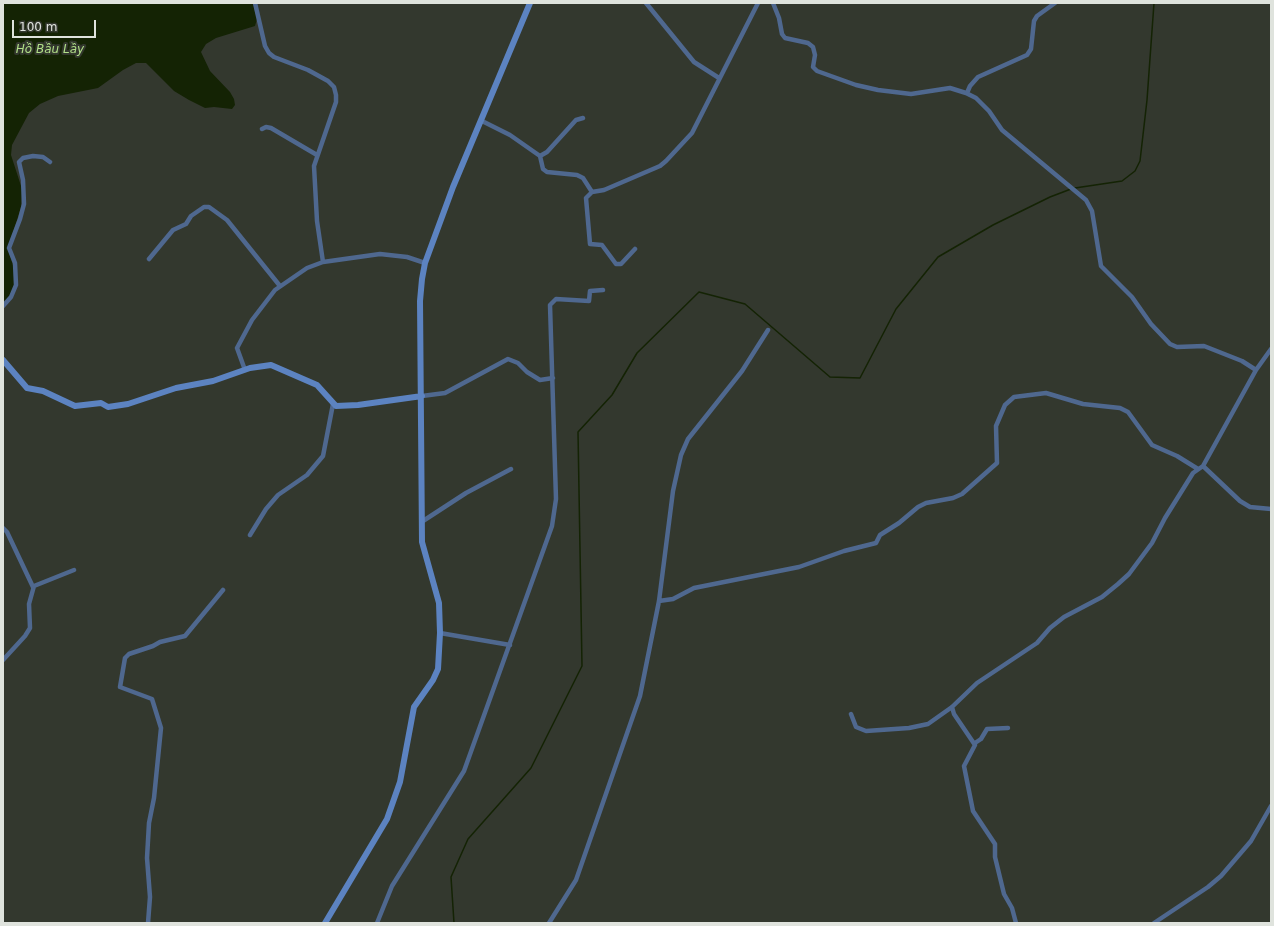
<!DOCTYPE html>
<meta charset="utf-8">
<style>
body{margin:0}
#map{position:relative;width:1274px;height:926px;overflow:hidden;background:#33382e;font-family:"DejaVu Sans",sans-serif}
canvas{display:block}
.frame{position:absolute;inset:0;border:4px solid #dfe3dd;pointer-events:none}
.scale{position:absolute;left:12px;top:20px;width:84px;height:18px;box-sizing:border-box;border:2px solid #dfe3dd;border-top:0;padding-left:5px;font-size:12px;line-height:14px;white-space:nowrap;color:#dfe3dd;-webkit-text-stroke:3px #33382e;paint-order:stroke}
</style>
<div id="map">
<canvas width="1274" height="926"></canvas>
<div class="frame"></div>
<div class="scale">100 m</div>
</div>
<script>
const ctx = document.querySelector('canvas').getContext('2d');
ctx.lineJoin = 'round';
function fill(path, color) {
  ctx.fillStyle = color;
  ctx.fill(path, 'evenodd');
}
function toPath(rows) {
  const path = new Path2D();
  for (const r of rows) {
    path.moveTo(r[0], r[1]);
    for (let i = 2; i < r.length; i += 2) path.lineTo(r[i], r[i + 1]);
  }
  return path;
}
function stroke(path, color, width, dash) {
  ctx.strokeStyle = color;
  ctx.lineWidth = width;
  ctx.lineCap = dash ? 'butt' : 'round';
  ctx.setLineDash(dash || []);
  ctx.stroke(path);
}
function write(font, color, halo, rows, align = 'center') {
  ctx.font = font + ' "DejaVu Sans",sans-serif';
  ctx.lineWidth = 4;
  ctx.setLineDash([]);
  ctx.textBaseline = 'middle';
  ctx.strokeStyle = halo;
  ctx.fillStyle = color;
  for (const [text, x, y, turn = 0] of rows) {
    ctx.save();
    ctx.translate(x, y);
    ctx.rotate((+turn || 0) * Math.PI / 180);
    ctx.textAlign = isNaN(turn) ? turn : align;
    if (halo) ctx.strokeText(text, 0, 0);
    ctx.fillText(text, 0, 0);
    ctx.restore();
  }
}
fill(toPath([
 [3,3,253,3,257,19,255,26,216,38,206,44,201,52,210,71,230,92,234,99,235,105,232,109,214,107,205,108,189,100,174,91,146,63,136,63,123,70,98,88,58,96,40,104,29,113,12,145,11,155,22,189,21,207,8,249,14,269,16,279,13,292,3,306]
]), '#142304');
stroke(toPath([
 [1075,188,1122,181,1135,171,1140,161,1147,100,1154,3],
 [454,923,451,877,468,839,531,768,582,666,578,432,612,395,637,353,699,292,745,304,830,377,860,378,896,309,938,257,993,225,1050,197,1071,189]
]), '#142304', 1.5);
stroke(toPath([
 [255,3,265,46,269,53,274,57,308,70,328,81,334,87,336,95,336,102,314,166,317,221,323,262],
 [646,3,694,62,719,78],
 [773,3,779,18,782,34,785,38,808,43,813,47,815,55,813,67,817,71,856,85,878,90,911,94,950,88,966,93,976,98,989,111,1002,130,1086,200,1092,211,1101,266,1132,297,1151,324,1170,344,1177,347,1204,346,1242,361,1256,370],
 [967,93,970,86,978,77,1027,55,1031,49,1034,21,1037,16,1055,3],
 [482,121,510,135,540,156,543,169,547,172,577,175,583,178,592,192,586,198,590,244,602,245,616,264,621,264,635,249],
 [262,129,266,127,271,128,317,155],
 [540,156,547,152,576,120,583,118],
 [592,192,604,190,660,166,666,161,692,133,758,3],
 [149,259,173,230,186,224,191,216,204,207,209,207,227,220,280,286],
 [3,306,11,297,16,285,15,263,9,248,20,219,24,204,23,180,19,162,23,158,33,156,43,157,50,162],
 [245,370,237,348,252,320,275,290,307,268,323,262,380,254,407,257,425,263],
 [422,396,445,393,508,359,518,363,527,372,540,380,553,378],
 [1203,466,1240,501,1250,507,1271,509],
 [423,521,466,493,511,469],
 [3,528,7,532,33,587],
 [250,535,266,509,278,495,307,475,323,456,333,404],
 [659,601,673,599,694,588,799,567,844,551,876,543,880,535,899,523,918,507,926,503,953,498,962,494,997,463,996,426,1005,405,1014,397,1046,393,1083,404,1120,408,1128,412,1152,445,1177,456,1198,469],
 [440,633,510,645],
 [3,660,25,636,30,628,29,604,34,586,74,570],
 [952,707,954,714,975,745,964,766,973,811,995,844,995,857,1004,894,1012,908,1016,923],
 [851,714,856,727,866,731,909,728,928,724,952,707,977,683,1037,643,1050,628,1064,617,1102,597,1118,584,1129,574,1152,543,1165,518,1193,473,1203,466,1256,370,1271,349],
 [975,743,981,739,987,729,1008,728],
 [148,923,150,897,147,858,149,823,154,798,161,728,152,699,120,687,125,658,129,654,153,646,160,642,185,636,223,590],
 [377,923,392,886,464,771,552,526,556,499,550,305,556,299,589,301,590,291,603,290],
 [549,923,576,880,640,696,659,601,673,491,681,455,688,439,742,371,768,330],
 [1154,923,1208,887,1221,876,1251,841,1271,806]
]), '#4f688f', 4.5);
stroke(toPath([
 [3,360,27,388,43,391,75,406,101,403,108,407,128,404,176,388,213,381,250,368,271,365,317,385,336,406,358,405,422,396],
 [325,923,387,819,400,782,414,707,433,680,438,669,440,633,439,603,422,542,420,301,422,279,425,263,453,187,530,3]
]), '#5c83c1', 6);
write('italic 12px', '#b1df88', '#33382e', [
 ["Hồ Bầu Lầy",50,50]
]);
</script>
